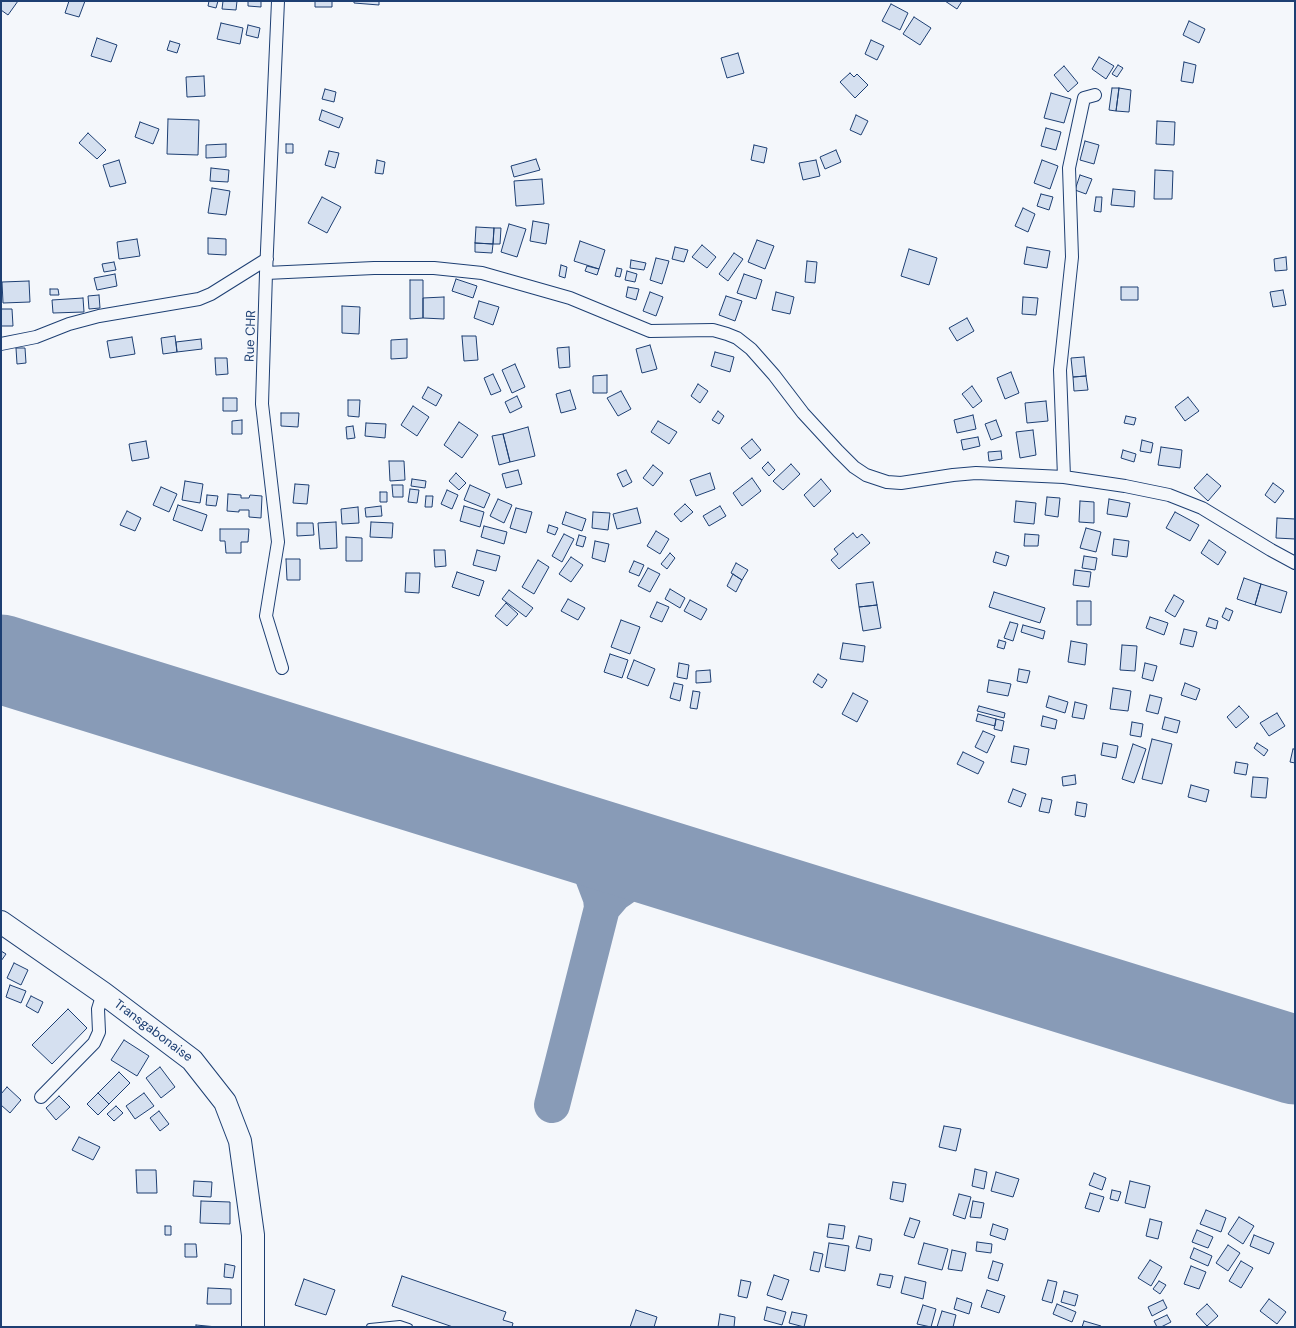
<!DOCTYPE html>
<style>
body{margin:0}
#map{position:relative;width:1296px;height:1328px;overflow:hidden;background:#f4f7fb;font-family:"DM Sans",sans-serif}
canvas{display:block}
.frame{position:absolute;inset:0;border:2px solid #1d3f73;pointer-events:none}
</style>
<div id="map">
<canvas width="1296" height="1328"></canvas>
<div class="frame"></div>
</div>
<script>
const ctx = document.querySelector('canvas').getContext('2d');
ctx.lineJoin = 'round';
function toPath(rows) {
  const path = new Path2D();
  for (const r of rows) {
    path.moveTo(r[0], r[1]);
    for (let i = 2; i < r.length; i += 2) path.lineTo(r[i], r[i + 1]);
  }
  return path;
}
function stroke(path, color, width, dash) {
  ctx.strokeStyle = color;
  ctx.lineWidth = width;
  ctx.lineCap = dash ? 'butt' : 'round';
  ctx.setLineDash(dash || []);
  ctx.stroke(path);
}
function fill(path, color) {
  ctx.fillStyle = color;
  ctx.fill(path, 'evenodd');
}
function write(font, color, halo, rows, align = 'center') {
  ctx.font = font + ' "DM Sans",sans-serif';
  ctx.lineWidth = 3;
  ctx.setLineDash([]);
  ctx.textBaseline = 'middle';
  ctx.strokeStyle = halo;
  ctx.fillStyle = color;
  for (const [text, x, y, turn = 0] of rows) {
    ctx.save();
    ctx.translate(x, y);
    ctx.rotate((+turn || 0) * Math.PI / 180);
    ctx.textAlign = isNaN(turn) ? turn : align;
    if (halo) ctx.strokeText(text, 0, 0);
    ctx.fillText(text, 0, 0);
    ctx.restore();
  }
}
stroke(toPath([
 [602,908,614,894,627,885,641,878,682,870],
 [552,1105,602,908,601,898,590,869,558,831]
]), '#889bb7', 36);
stroke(toPath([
 [1,659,1295,1060]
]), '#889bb7', 89);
const building = toPath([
 [1,1,18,1,8,15,1,10,1,1],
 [69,1,85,1,79,17,65,13,69,1],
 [209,1,218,1,216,8,208,6,209,1],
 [223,1,237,1,236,10,222,9,223,1],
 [248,1,261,1,261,7,248,6,248,1],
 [315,1,332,1,332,7,315,7,315,1],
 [354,1,379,1,379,5,354,3,354,1],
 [945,1,962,1,957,9,945,1],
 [891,4,908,13,900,30,882,21,891,4],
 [914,17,931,28,920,45,903,34,914,17],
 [1189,21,1205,29,1199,43,1183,35,1189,21],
 [221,23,243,28,240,44,217,39,221,23],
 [248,25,260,28,258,38,246,35,248,25],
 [97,38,117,45,111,62,91,56,97,38],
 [871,40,884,46,877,60,865,54,871,40],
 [170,41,180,44,177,53,167,50,170,41],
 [738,53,744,73,727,78,721,58,738,53],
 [1099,57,1114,66,1106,79,1092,69,1099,57],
 [1184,62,1196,65,1193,83,1181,81,1184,62],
 [1118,65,1123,68,1117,77,1112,74,1118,65],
 [1064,66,1078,83,1068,92,1054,75,1064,66],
 [850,73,854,77,857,74,868,85,855,98,840,82,850,73],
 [204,76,205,96,187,97,186,77,204,76],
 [1112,88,1119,88,1116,111,1109,110,1112,88],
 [1119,88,1131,90,1129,112,1116,111,1119,88],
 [325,89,336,92,334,102,322,99,325,89],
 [1051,93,1071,99,1064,123,1044,118,1051,93],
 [322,110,343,118,339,128,319,120,322,110],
 [856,115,868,121,861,135,850,130,856,115],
 [168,119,199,120,198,155,167,154,168,119],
 [1157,121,1175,122,1174,145,1156,144,1157,121],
 [140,122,159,129,153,144,135,137,140,122],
 [1046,128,1061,132,1056,150,1041,146,1046,128],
 [88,133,106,150,97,159,79,143,88,133],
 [1085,141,1099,145,1094,164,1080,160,1085,141],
 [226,144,226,157,206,158,206,145,226,144],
 [286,144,293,144,293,153,286,153,286,144],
 [754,145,767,148,764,163,751,160,754,145],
 [836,150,841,162,825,169,820,157,836,150],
 [329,151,339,153,335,168,325,165,329,151],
 [536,159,540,170,514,177,511,166,536,159],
 [119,160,126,183,110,187,103,165,119,160],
 [377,160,385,162,383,174,375,173,377,160],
 [816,160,820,176,803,180,799,163,816,160],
 [1042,160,1058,166,1050,189,1034,183,1042,160],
 [211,168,229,170,228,182,210,181,211,168],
 [1155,170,1173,171,1172,199,1154,199,1155,170],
 [1080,175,1092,179,1086,194,1075,190,1080,175],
 [542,179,544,204,516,206,514,181,542,179],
 [212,188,230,191,226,215,208,213,212,188],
 [1113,189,1135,191,1134,207,1111,205,1113,189],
 [1041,194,1053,197,1049,210,1037,206,1041,194],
 [322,197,341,207,327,233,308,223,322,197],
 [1096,197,1102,197,1101,212,1094,211,1096,197],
 [1023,208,1035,214,1028,232,1015,226,1023,208],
 [533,221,549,224,546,244,530,241,533,221],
 [509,224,526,229,517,257,501,252,509,224],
 [476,227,494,228,493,244,475,243,476,227],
 [494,228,501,228,500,244,493,244,494,228],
 [208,238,226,239,226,255,208,254,208,238],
 [137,239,140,256,119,259,117,242,137,239],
 [757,240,774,246,765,269,748,262,757,240],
 [580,241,605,250,599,269,574,261,580,241],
 [475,243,493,244,492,253,475,252,475,243],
 [702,245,716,257,707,268,692,257,702,245],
 [675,247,688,250,684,262,672,259,675,247],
 [1027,247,1050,251,1047,268,1024,264,1027,247],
 [909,249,937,258,929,285,901,276,909,249],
 [734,253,743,259,728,281,719,274,734,253],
 [1286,257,1287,270,1275,271,1274,259,1286,257],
 [656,258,669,261,662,284,650,280,656,258],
 [631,260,646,263,644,270,630,268,631,260],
 [807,261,817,262,815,283,805,282,807,261],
 [114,262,116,270,104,272,102,264,114,262],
 [561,265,567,267,565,278,559,276,561,265],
 [587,266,599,269,597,275,585,271,587,266],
 [617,268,622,269,620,277,615,276,617,268],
 [627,271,637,274,635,282,625,280,627,271],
 [115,274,117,286,97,290,94,278,115,274],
 [744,274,762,280,756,299,737,293,744,274],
 [456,279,477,286,473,298,452,291,456,279],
 [410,280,423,280,423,318,410,319,410,280],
 [29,281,30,302,3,303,2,282,29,281],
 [628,287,639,289,636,300,626,297,628,287],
 [1121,287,1138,287,1138,300,1121,300,1121,287],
 [50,289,58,289,59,295,50,295,50,289],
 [1283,290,1286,305,1273,307,1270,292,1283,290],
 [650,292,663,297,656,316,643,311,650,292],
 [776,292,794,297,790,314,772,310,776,292],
 [99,295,100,308,89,309,88,296,99,295],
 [726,296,742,301,735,321,719,315,726,296],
 [444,297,444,319,423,318,423,298,444,297],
 [1023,297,1038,298,1036,315,1022,314,1023,297],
 [83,298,84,312,53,313,52,300,83,298],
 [479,301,499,307,493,325,474,318,479,301],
 [342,306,360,307,359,334,342,333,342,306],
 [1,309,12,309,13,326,1,326,1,309],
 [967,318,974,331,957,341,949,328,967,318],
 [175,336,177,352,163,354,161,338,175,336],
 [462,336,476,336,478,360,464,361,462,336],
 [132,337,135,354,110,358,107,341,132,337],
 [201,339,202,349,177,352,176,342,201,339],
 [407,339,407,358,391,359,391,340,407,339],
 [650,345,657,369,642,373,636,349,650,345],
 [569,347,570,367,559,368,557,348,569,347],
 [16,348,25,348,26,363,17,364,16,348],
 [715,352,734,357,730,372,711,366,715,352],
 [1084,357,1086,376,1073,377,1071,358,1084,357],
 [215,358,227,358,228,374,216,375,215,358],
 [515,364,525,387,512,393,502,370,515,364],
 [1011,372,1019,393,1005,399,997,378,1011,372],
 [493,374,501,391,491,395,484,378,493,374],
 [607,375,607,393,593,393,593,376,607,375],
 [1086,376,1088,390,1074,391,1073,377,1086,376],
 [698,384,708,391,700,403,691,396,698,384],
 [972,386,982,401,973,408,962,394,972,386],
 [428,387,442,395,436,406,422,398,428,387],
 [570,390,576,409,561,413,556,394,570,390],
 [621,391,631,409,618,416,607,398,621,391],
 [517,396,522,407,510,413,505,402,517,396],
 [1188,397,1199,411,1185,421,1175,407,1188,397],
 [223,398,237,398,237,411,223,411,223,398],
 [348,400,360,400,359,417,348,416,348,400],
 [1046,401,1048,421,1027,423,1025,403,1046,401],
 [413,406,429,417,417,436,401,425,413,406],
 [718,411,724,416,719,424,712,420,718,411],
 [281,413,299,413,298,427,281,426,281,413],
 [973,415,976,429,957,433,954,420,973,415],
 [1126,416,1136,418,1134,425,1124,423,1126,416],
 [242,420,242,434,232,434,232,421,242,420],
 [996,420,1002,436,991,440,985,424,996,420],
 [658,421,677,432,669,444,651,432,658,421],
 [459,422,478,435,462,458,444,445,459,422],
 [366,423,386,424,385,438,365,436,366,423],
 [353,426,355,438,347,439,346,427,353,426],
 [528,427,535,456,510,462,503,434,528,427],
 [1033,430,1036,455,1020,458,1016,432,1033,430],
 [503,434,510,462,499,465,492,436,503,434],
 [978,437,980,446,963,450,961,440,978,437],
 [752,439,761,450,750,459,741,448,752,439],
 [1142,440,1153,443,1151,453,1140,451,1142,440],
 [146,441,149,458,132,461,129,444,146,441],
 [1161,447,1182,450,1180,468,1158,465,1161,447],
 [1123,450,1136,454,1134,462,1121,458,1123,450],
 [1001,451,1002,459,989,461,988,452,1001,451],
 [389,461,404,461,405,480,390,481,389,461],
 [768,462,775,470,769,476,762,468,768,462],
 [791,464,800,474,783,490,773,481,791,464],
 [653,465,663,473,653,486,643,478,653,465],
 [518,470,522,484,506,488,502,474,518,470],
 [626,470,632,482,623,487,617,474,626,470],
 [456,473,466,483,459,490,449,481,456,473],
 [710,473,715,489,696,496,690,480,710,473],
 [1207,474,1221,486,1208,501,1194,488,1207,474],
 [752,478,761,491,742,506,733,493,752,478],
 [412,479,426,481,425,488,411,486,412,479],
 [821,479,831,491,814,507,804,495,821,479],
 [185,481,203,484,200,503,182,500,185,481],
 [1273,483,1284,491,1275,503,1265,495,1273,483],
 [295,484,309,485,307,504,293,503,295,484],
 [392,485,403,485,403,497,393,497,392,485],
 [470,485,490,494,484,508,464,500,470,485],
 [161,487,177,494,169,512,153,505,161,487],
 [410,489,419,490,417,503,408,502,410,489],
 [447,490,458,495,452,509,441,504,447,490],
 [380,492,387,492,387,502,380,502,380,492],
 [228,494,241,495,241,498,249,498,250,495,262,496,261,518,249,517,249,510,239,510,239,512,227,511,228,494],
 [207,495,218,496,216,506,206,505,207,495],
 [426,496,433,496,432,507,425,507,426,496],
 [1047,497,1060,498,1058,517,1045,515,1047,497],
 [498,499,512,505,504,523,490,516,498,499],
 [1109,499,1130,503,1127,517,1107,514,1109,499],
 [1016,501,1036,503,1034,524,1014,522,1016,501],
 [1080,501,1094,502,1094,523,1079,522,1080,501],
 [685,504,693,512,681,522,674,514,685,504],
 [178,505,207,515,202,531,173,520,178,505],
 [381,506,382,516,366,517,365,508,381,506],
 [464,506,484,512,480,527,460,521,464,506],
 [720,506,726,516,709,526,703,516,720,506],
 [358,507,359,523,342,524,341,509,358,507],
 [516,508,532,512,526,533,510,528,516,508],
 [637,508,641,523,617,529,613,514,637,508],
 [127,511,141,518,135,531,120,525,127,511],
 [566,512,586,519,582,531,562,524,566,512],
 [593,512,610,513,608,530,592,528,593,512],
 [1175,512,1199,525,1190,541,1166,528,1175,512],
 [1277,518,1295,519,1295,539,1276,538,1277,518],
 [336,522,337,548,320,549,318,523,336,522],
 [371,522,393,523,392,538,370,537,371,522],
 [297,523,313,523,314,535,297,536,297,523],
 [549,525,558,528,555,535,547,532,549,525],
 [484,526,507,532,504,544,481,537,484,526],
 [1086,528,1101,532,1096,552,1080,548,1086,528],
 [220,529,249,529,248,542,241,542,241,553,226,553,225,541,220,541,220,529],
 [656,531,669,539,660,554,647,546,656,531],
 [853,533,857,538,862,534,870,543,839,569,831,560,838,554,834,549,853,533],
 [564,534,574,539,562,562,552,556,564,534],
 [1025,534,1039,535,1038,546,1024,546,1025,534],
 [579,535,586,537,583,547,576,545,579,535],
 [346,537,362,538,362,561,346,561,346,537],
 [1114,539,1129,541,1127,557,1112,555,1114,539],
 [1209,540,1226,552,1218,565,1201,553,1209,540],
 [595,541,609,544,605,562,592,558,595,541],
 [434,550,445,550,446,566,435,567,434,550],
 [477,550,500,556,496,571,473,565,477,550],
 [996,552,1009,556,1006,566,993,562,996,552],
 [670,553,675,558,667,569,661,564,670,553],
 [1084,556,1097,558,1095,570,1082,568,1084,556],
 [571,557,583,565,571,582,559,574,571,557],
 [286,559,300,559,300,580,287,580,286,559],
 [538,560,549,567,534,594,522,587,538,560],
 [634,561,644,565,639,576,629,572,634,561],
 [736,563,748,570,742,580,731,573,736,563],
 [648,568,660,574,650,592,638,586,648,568],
 [1075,570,1091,572,1089,587,1073,585,1075,570],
 [457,572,484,581,479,596,452,587,457,572],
 [406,573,420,573,419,593,405,592,406,573],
 [733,574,742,580,736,592,727,586,733,574],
 [1244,578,1261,584,1255,605,1237,599,1244,578],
 [873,582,877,605,859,607,856,584,873,582],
 [1261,584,1287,592,1281,613,1255,605,1261,584],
 [670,589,685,598,680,608,665,599,670,589],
 [509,590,533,608,526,617,502,599,509,590],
 [994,592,1045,608,1040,623,989,607,994,592],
 [1174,595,1184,601,1175,617,1165,611,1174,595],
 [568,599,585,608,578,620,561,611,568,599],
 [690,600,707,609,701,620,684,611,690,600],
 [1077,601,1091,601,1091,625,1077,625,1077,601],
 [657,602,669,607,662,622,650,617,657,602],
 [506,603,518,614,507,626,495,616,506,603],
 [877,605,881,628,863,631,859,607,877,605],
 [1226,608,1233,611,1229,621,1222,617,1226,608],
 [1150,617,1168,623,1164,635,1146,628,1150,617],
 [1209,618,1218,621,1216,629,1206,626,1209,618],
 [621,620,640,627,630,654,611,647,621,620],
 [1010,622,1018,624,1013,641,1004,638,1010,622],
 [1023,625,1045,631,1043,639,1021,632,1023,625],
 [1184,629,1197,632,1193,647,1180,644,1184,629],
 [999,640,1006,642,1004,649,997,647,999,640],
 [1071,641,1087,644,1085,665,1068,662,1071,641],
 [843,643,865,646,863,662,840,659,843,643],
 [1122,645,1137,646,1135,671,1120,670,1122,645],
 [610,654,628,660,622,678,604,672,610,654],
 [634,660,655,669,648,686,627,678,634,660],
 [679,663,689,665,687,679,677,677,679,663],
 [1145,663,1157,666,1153,681,1142,678,1145,663],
 [1019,669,1030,671,1027,683,1017,681,1019,669],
 [710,670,711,682,696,683,696,671,710,670],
 [818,674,827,680,822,688,813,682,818,674],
 [989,680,1011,684,1008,696,987,692,989,680],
 [674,683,683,685,680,701,670,698,674,683],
 [1185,683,1200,689,1196,700,1181,695,1185,683],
 [1113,688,1131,691,1128,711,1110,709,1113,688],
 [693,691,700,692,697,709,690,708,693,691],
 [853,693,868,701,857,722,842,714,853,693],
 [1150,695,1162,698,1158,714,1146,711,1150,695],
 [1049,696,1068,702,1065,713,1046,707,1049,696],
 [1075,702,1087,705,1084,719,1072,717,1075,702],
 [979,706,1005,713,1004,718,977,711,979,706],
 [1239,706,1249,717,1236,728,1227,717,1239,706],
 [1277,713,1285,726,1269,736,1260,723,1277,713],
 [978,714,996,719,995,726,976,721,978,714],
 [1043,716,1057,720,1055,729,1041,726,1043,716],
 [1165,717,1180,721,1177,733,1162,729,1165,717],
 [996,719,1004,721,1002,731,994,729,996,719],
 [1132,722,1143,724,1141,737,1130,735,1132,722],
 [983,731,995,736,987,753,975,747,983,731],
 [1152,739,1172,744,1162,784,1142,779,1152,739],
 [1103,743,1118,746,1116,758,1101,755,1103,743],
 [1257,743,1268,750,1264,756,1254,748,1257,743],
 [1133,744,1146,749,1134,783,1122,779,1133,744],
 [1014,746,1029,749,1026,765,1011,762,1014,746],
 [1293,749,1295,749,1295,763,1290,762,1293,749],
 [963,752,984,762,978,774,957,764,963,752],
 [1236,762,1248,764,1246,775,1234,773,1236,762],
 [1075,775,1076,784,1063,786,1062,777,1075,775],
 [1253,777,1268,778,1266,798,1251,797,1253,777],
 [1191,785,1209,790,1206,802,1188,797,1191,785],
 [1013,789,1026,794,1021,807,1008,802,1013,789],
 [1042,798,1052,800,1049,813,1039,811,1042,798],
 [1077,802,1087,804,1085,817,1075,815,1077,802],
 [1,951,6,954,1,961,1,951],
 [14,963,28,970,21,985,7,978,14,963],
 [10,985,26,991,21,1003,6,997,10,985],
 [31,996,43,1002,38,1013,26,1006,31,996],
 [68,1009,87,1028,52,1064,32,1045,68,1009],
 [124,1040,149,1056,137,1076,111,1060,124,1040],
 [160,1067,175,1087,161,1098,146,1078,160,1067],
 [119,1072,130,1083,109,1104,98,1093,119,1072],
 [7,1087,21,1100,10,1113,1,1105,1,1094,7,1087],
 [98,1093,109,1104,98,1115,87,1104,98,1093],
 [144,1093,154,1106,135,1119,126,1106,144,1093],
 [59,1096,70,1107,56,1120,46,1108,59,1096],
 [116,1106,123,1113,114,1121,107,1114,116,1106],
 [159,1111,169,1124,160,1131,150,1118,159,1111],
 [944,1126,961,1129,956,1151,939,1147,944,1126],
 [79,1137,100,1147,93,1160,72,1150,79,1137],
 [975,1169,987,1172,984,1189,972,1186,975,1169],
 [136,1170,156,1170,157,1193,137,1193,136,1170],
 [996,1172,1019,1179,1013,1197,991,1191,996,1172],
 [1094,1173,1106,1178,1102,1190,1089,1185,1094,1173],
 [194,1181,212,1182,211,1197,193,1196,194,1181],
 [1130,1181,1150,1186,1145,1208,1125,1203,1130,1181],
 [893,1182,906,1184,903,1202,890,1199,893,1182],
 [1112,1190,1121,1192,1118,1201,1110,1199,1112,1190],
 [1090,1193,1104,1197,1099,1212,1085,1208,1090,1193],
 [959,1194,971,1197,965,1219,953,1215,959,1194],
 [201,1201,230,1202,230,1224,200,1223,201,1201],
 [973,1201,984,1203,981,1218,970,1217,973,1201],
 [1206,1210,1226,1218,1221,1232,1200,1224,1206,1210],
 [1239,1217,1254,1226,1243,1244,1228,1234,1239,1217],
 [910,1218,920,1221,914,1238,904,1235,910,1218],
 [1150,1219,1162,1222,1158,1239,1146,1236,1150,1219],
 [829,1224,845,1226,843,1239,827,1237,829,1224],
 [993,1224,1008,1229,1005,1240,990,1235,993,1224],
 [165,1226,171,1226,171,1235,165,1235,165,1226],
 [1197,1230,1213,1237,1208,1248,1192,1242,1197,1230],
 [1254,1235,1274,1243,1269,1254,1250,1246,1254,1235],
 [859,1236,872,1239,870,1251,856,1248,859,1236],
 [977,1242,992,1244,991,1253,976,1251,977,1242],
 [829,1243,849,1246,845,1271,825,1267,829,1243],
 [924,1243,948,1249,942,1270,918,1264,924,1243],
 [185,1244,196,1244,197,1257,185,1257,185,1244],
 [1228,1245,1240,1253,1228,1271,1216,1263,1228,1245],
 [1194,1248,1212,1256,1208,1266,1190,1258,1194,1248],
 [952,1250,966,1253,962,1271,948,1269,952,1250],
 [814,1252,823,1254,819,1272,810,1270,814,1252],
 [1150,1260,1162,1267,1151,1286,1138,1278,1150,1260],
 [993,1261,1003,1264,998,1281,988,1278,993,1261],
 [1241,1261,1253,1268,1241,1288,1229,1281,1241,1261],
 [225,1264,235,1266,233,1278,224,1277,225,1264],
 [1191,1266,1206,1272,1199,1289,1184,1284,1191,1266],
 [880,1274,893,1276,890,1288,877,1285,880,1274],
 [774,1275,789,1280,782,1300,767,1295,774,1275],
 [402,1276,506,1312,503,1320,513,1323,512,1327,453,1327,392,1306,402,1276],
 [905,1277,926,1282,923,1299,901,1293,905,1277],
 [304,1279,335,1290,326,1315,295,1305,304,1279],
 [741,1280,751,1282,747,1298,738,1296,741,1280],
 [1048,1280,1057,1282,1052,1303,1042,1300,1048,1280],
 [1159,1281,1166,1285,1160,1294,1153,1289,1159,1281],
 [208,1288,231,1289,231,1304,207,1304,208,1288],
 [987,1290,1005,1296,999,1313,981,1307,987,1290],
 [1064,1291,1078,1295,1075,1306,1061,1302,1064,1291],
 [957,1298,972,1303,969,1314,954,1309,957,1298],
 [1269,1299,1286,1312,1277,1324,1260,1311,1269,1299],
 [1163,1300,1167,1308,1152,1316,1148,1307,1163,1300],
 [1057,1304,1076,1312,1072,1322,1053,1314,1057,1304],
 [1207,1304,1218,1316,1207,1326,1196,1314,1207,1304],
 [923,1305,936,1309,931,1327,917,1324,923,1305],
 [767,1307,786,1312,782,1325,764,1320,767,1307],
 [636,1310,657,1317,654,1327,630,1327,636,1310],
 [942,1311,956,1315,953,1327,937,1327,942,1311],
 [792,1312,807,1315,804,1327,789,1323,792,1312],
 [720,1314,735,1317,734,1327,718,1327,720,1314],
 [1167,1315,1171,1322,1161,1327,1157,1327,1154,1321,1167,1315],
 [1084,1321,1101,1326,1101,1327,1082,1327,1084,1321],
 [196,1325,217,1327,196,1327,196,1325]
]);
fill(building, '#d5e0f0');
stroke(building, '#1d3f73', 1);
const lane = toPath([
 [370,1327,400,1324,409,1327]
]);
const street = toPath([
 [278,1,266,273,262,404,278,542,266,616,282,668],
 [266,273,374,268,434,268,482,273,570,298,650,331,713,330,727,334,737,338,751,349,774,375,803,413,838,451,854,467,866,475,887,482,901,483,953,475,976,473,1064,477,1125,486,1169,495,1202,508,1271,550,1295,563],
 [1,344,36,337,69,324,99,316,199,299,211,294,267,259],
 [1064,477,1060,370,1072,257,1069,168,1084,98,1095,95],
 [41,1097,94,1043,99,1032,98,1009,103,993]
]);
const highway = toPath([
 [1,922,103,993,192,1060,225,1102,240,1141,253,1235,253,1327]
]);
stroke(lane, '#1d3f73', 8);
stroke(street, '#1d3f73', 14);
stroke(highway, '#1d3f73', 24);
stroke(lane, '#f4f7fb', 6);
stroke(street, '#f4f7fb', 12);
stroke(highway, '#f4f7fb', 22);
write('13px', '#1d3f73', '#f4f7fb', [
 ["Rue CHR",251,336,-88],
 ["Transgabonaise",153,1031,37]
]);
</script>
